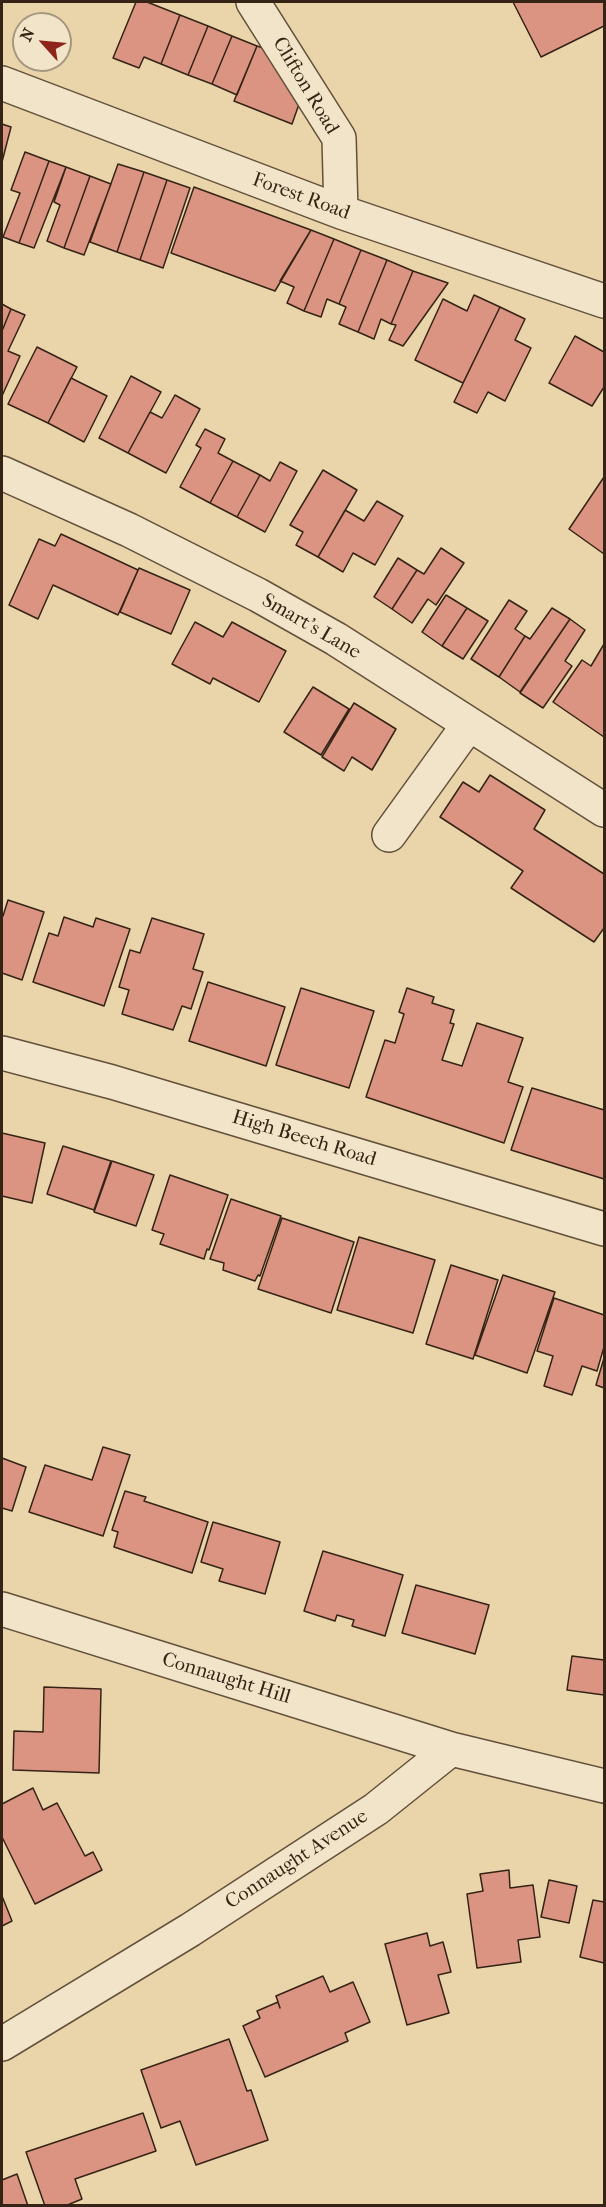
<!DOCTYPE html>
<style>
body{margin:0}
#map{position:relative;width:606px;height:2207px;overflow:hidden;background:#ead5ab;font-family:"IM FELL French Canon",serif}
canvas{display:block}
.frame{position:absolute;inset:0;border:3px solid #352315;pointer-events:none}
.north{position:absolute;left:12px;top:12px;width:60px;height:60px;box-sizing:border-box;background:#f1e4c8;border:2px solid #a69780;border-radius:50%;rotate:297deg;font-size:16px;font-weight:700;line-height:24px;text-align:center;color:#352315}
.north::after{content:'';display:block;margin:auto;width:21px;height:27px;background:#8f2418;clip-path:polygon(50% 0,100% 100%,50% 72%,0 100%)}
</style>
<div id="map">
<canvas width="606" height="2207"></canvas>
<div class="frame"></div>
<div class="north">N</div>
</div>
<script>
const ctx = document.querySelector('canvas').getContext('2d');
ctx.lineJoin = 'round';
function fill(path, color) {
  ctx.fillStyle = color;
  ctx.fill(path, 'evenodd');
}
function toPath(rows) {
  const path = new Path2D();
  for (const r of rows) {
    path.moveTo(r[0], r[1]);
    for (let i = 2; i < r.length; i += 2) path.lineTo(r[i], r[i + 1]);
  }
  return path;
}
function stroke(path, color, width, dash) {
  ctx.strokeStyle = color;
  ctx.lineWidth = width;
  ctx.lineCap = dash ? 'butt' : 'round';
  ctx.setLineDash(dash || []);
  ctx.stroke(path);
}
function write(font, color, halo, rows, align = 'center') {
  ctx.font = font + ' "IM FELL French Canon",serif';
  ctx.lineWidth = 6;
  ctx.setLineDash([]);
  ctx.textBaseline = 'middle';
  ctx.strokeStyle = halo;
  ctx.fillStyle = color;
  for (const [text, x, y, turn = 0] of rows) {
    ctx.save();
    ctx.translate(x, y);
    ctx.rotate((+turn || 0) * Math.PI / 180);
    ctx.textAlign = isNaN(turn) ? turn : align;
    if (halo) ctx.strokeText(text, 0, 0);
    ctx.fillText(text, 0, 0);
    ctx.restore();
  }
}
const building = toPath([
 [136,2,147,2,180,15,161,64,144,57,139,68,113,58,136,2],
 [513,2,604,2,604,26,541,57,513,2],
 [180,15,208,26,188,75,161,64,180,15],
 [208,26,232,36,212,84,188,75,208,26],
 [232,36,257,46,237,95,212,84,232,36],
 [257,46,281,54,304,90,292,124,234,101,257,46],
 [2,124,11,127,2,162,2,124],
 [25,152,49,161,19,243,3,237,20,193,11,190,25,152],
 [49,161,66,167,34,248,19,243,49,161],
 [118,164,144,172,117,252,90,242,118,164],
 [66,167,90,176,64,248,47,241,60,205,54,202,66,167],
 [144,172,167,180,140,260,117,252,144,172],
 [90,176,111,184,84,255,64,248,90,176],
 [167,180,190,188,163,268,140,260,167,180],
 [194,187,311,230,275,291,171,253,194,187],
 [311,230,334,239,304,311,287,303,294,287,280,281,311,230],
 [334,239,361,250,339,304,327,299,321,317,304,311,334,239],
 [361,250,387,260,358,332,339,324,346,307,339,304,361,250],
 [387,260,413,271,391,324,381,319,374,339,358,332,387,260],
 [413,271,448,283,403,346,389,340,396,325,391,324,413,271],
 [474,295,500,307,463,383,415,360,443,299,467,311,474,295],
 [2,304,11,309,2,331,2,304],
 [500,307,525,319,515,340,531,348,505,401,488,392,477,413,454,402,500,307],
 [11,309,25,315,8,351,20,356,2,396,2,331,11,309],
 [575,336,604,352,604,387,592,406,549,383,575,336],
 [37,347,77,367,48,423,8,404,37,347],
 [131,376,161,392,128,453,99,438,131,376],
 [71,378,107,396,84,442,48,423,71,378],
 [175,395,200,409,166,473,128,453,150,412,162,418,175,395],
 [205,429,225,439,218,453,233,461,210,503,180,487,201,448,196,445,205,429],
 [233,461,260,475,237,517,210,503,233,461],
 [280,462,297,471,265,532,237,517,260,475,270,481,280,462],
 [323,470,357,490,318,557,296,545,303,532,290,525,323,470],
 [604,477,604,554,569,529,604,477],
 [377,501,403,516,375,565,353,553,343,572,318,557,345,510,364,521,377,501],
 [61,534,138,570,118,615,53,585,38,619,9,605,39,539,55,546,61,534],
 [441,548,464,563,436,605,428,599,412,623,392,609,417,570,424,574,441,548],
 [398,558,417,570,392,609,374,597,398,558],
 [139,568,190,590,171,634,120,612,139,568],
 [446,595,467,608,442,646,422,632,446,595],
 [509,600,527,611,515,629,525,636,499,677,471,659,509,600],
 [467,608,488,621,463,659,442,646,467,608],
 [552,608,570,619,520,692,499,677,525,636,530,639,552,608],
 [570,619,585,630,565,661,572,666,543,708,520,693,570,619],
 [195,622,223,637,232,622,286,651,259,702,213,678,210,684,172,664,195,622],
 [604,644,604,737,553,702,582,660,591,666,604,644],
 [313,687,349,709,321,755,284,732,313,687],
 [354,703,396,729,372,770,352,757,344,771,322,757,354,703],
 [490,775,545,810,534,829,604,874,604,928,594,942,511,888,523,871,440,817,463,782,479,792,490,775],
 [8,900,44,912,22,980,2,973,2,916,3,916,8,900],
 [64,917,93,927,96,918,130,929,104,1006,33,982,49,933,58,936,64,917],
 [152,918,204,934,193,969,203,972,191,1009,182,1006,173,1030,122,1014,129,990,119,987,130,950,140,953,152,918],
 [208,982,285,1007,266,1066,189,1041,208,982],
 [301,988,374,1011,349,1088,276,1065,301,988],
 [407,988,434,997,432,1003,454,1010,450,1023,454,1024,442,1060,462,1066,477,1023,523,1038,508,1082,523,1087,504,1143,366,1097,385,1040,395,1043,404,1014,399,1012,407,988],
 [532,1088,604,1110,604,1179,511,1150,532,1088],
 [2,1133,45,1143,32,1203,2,1196,2,1133],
 [63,1146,111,1161,94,1210,47,1194,63,1146],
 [112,1161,154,1175,136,1226,94,1212,112,1161],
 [170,1175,228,1195,209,1250,207,1249,204,1259,160,1244,164,1234,152,1230,170,1175],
 [231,1199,281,1216,260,1276,258,1275,255,1281,223,1270,224,1263,210,1259,231,1199],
 [282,1218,354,1242,331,1313,258,1289,282,1218],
 [359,1237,435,1260,413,1333,337,1310,359,1237],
 [451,1265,498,1280,473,1359,426,1344,451,1265],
 [503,1275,555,1292,527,1373,475,1355,503,1275],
 [554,1298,604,1315,604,1347,597,1371,582,1366,572,1395,544,1386,553,1356,537,1351,554,1298],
 [604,1358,604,1388,596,1385,604,1358],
 [103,1447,130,1455,103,1536,29,1512,45,1465,92,1480,103,1447],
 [2,1458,26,1467,12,1511,2,1508,2,1458],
 [125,1491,146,1497,144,1501,208,1522,192,1573,114,1547,118,1532,112,1530,125,1491],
 [213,1522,280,1542,265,1594,219,1581,223,1569,201,1562,213,1522],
 [323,1551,403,1575,385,1636,352,1626,354,1620,337,1615,335,1621,304,1611,323,1551],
 [416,1585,489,1605,475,1654,402,1633,416,1585],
 [604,1655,604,1695,567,1690,572,1656,604,1660,604,1655],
 [44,1687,101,1689,99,1773,13,1770,14,1731,43,1732,44,1687],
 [33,1788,43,1810,57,1803,85,1856,93,1852,102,1870,35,1904,2,1837,2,1804,33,1788],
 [509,1870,510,1888,533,1885,540,1937,518,1940,521,1962,477,1968,467,1894,483,1891,480,1874,509,1870],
 [549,1880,577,1886,569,1923,541,1917,549,1880],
 [2,1896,12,1921,2,1926,2,1896],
 [593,1900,604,1902,604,1963,580,1957,593,1900],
 [427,1933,430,1946,443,1942,451,1972,438,1975,449,2013,407,2025,385,1944,427,1933],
 [323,1976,330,1992,353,1982,370,2022,345,2033,348,2041,265,2077,243,2026,260,2018,257,2011,278,2002,280,2008,276,1996,323,1976],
 [229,2039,247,2091,251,2090,268,2140,196,2165,180,2121,161,2128,141,2070,229,2039],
 [143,2113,156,2151,75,2179,82,2199,65,2206,45,2206,26,2152,143,2113],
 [17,2174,28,2206,2,2206,2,2180,17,2174]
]);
fill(building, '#db9482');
stroke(building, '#352315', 1.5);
const minor = toPath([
 [253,2,339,138,341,212],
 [2,83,341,212,604,301],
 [2,473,129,530,258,595,336,639,604,810],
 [389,835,469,724],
 [2,1053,112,1082,604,1229],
 [2,1609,451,1749,604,1786],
 [2,2044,190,1930,376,1809,451,1749]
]);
stroke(minor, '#62503a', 36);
stroke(minor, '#f1e4c8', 33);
write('20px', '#352315', '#f1e4c8', [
 ["Clifton Road",305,86,59],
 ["Forest Road",301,197,20],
 ["Smart's Lane",311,627,30],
 ["High Beech Road",304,1139,17],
 ["Connaught Hill",226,1679,17],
 ["Connaught Avenue",297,1860,-33]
]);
</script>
